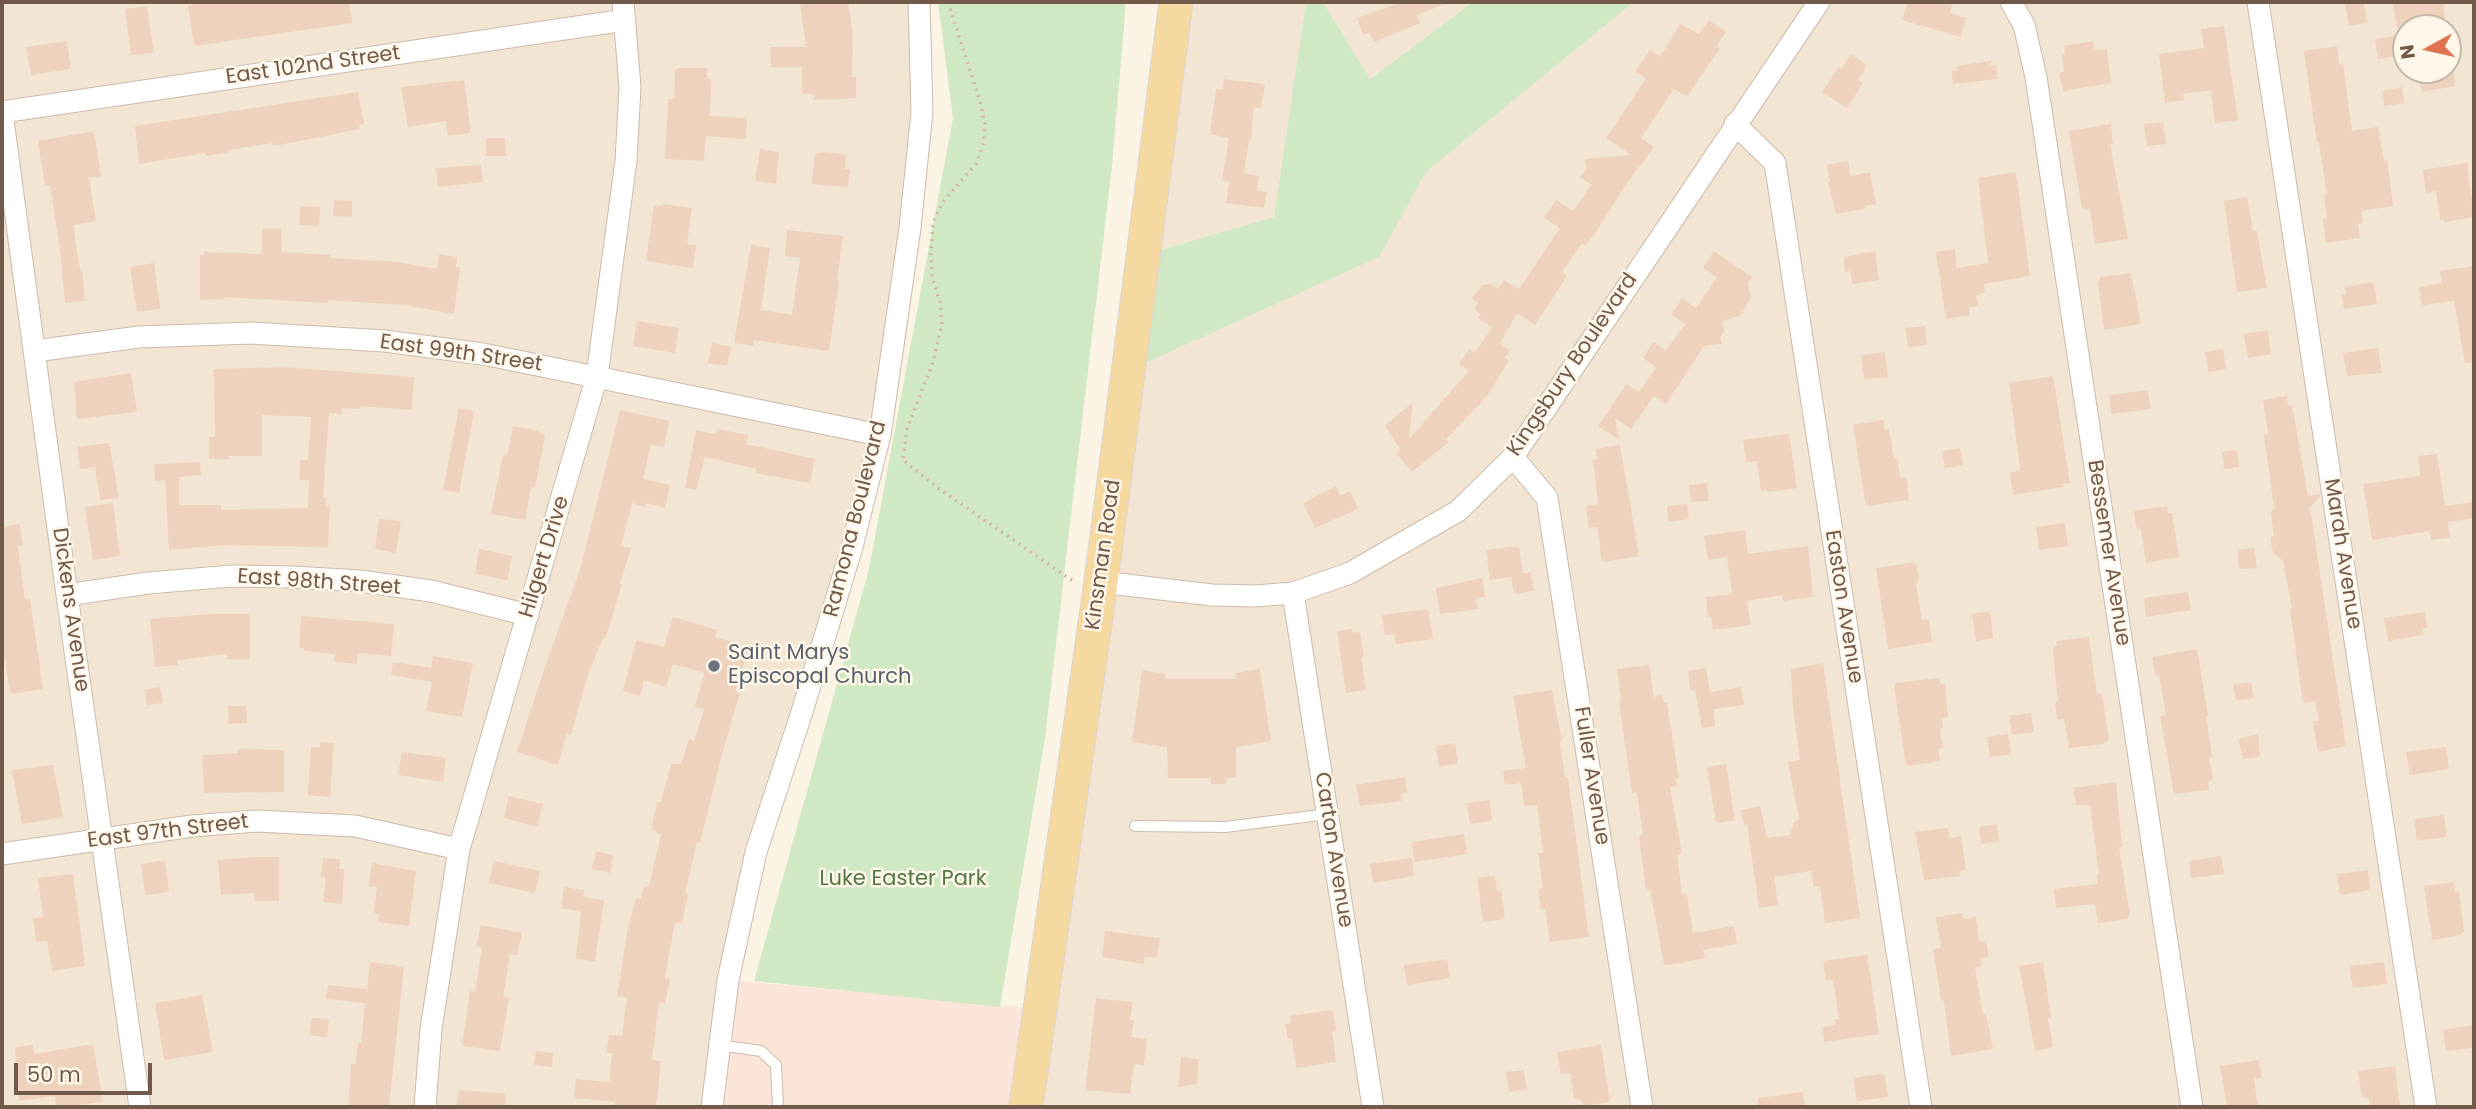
<!DOCTYPE html>
<style>
body{margin:0}
#map{position:relative;width:2476px;height:1109px;overflow:hidden;background:#fbf3e4;font-family:Poppins,sans-serif}
canvas{display:block}
.frame{position:absolute;inset:0;border:4px solid #725a4b;pointer-events:none}
.north{position:absolute;left:2392px;top:14px;width:70px;height:70px;box-sizing:border-box;background:#fef7ea;border:2px solid #c6b8aa;border-radius:50%;rotate:262deg;font-size:19px;font-weight:700;line-height:28px;text-align:center;color:#725a4b}
.north::after{content:'';display:block;margin:auto;width:24px;height:32px;background:#df734f;clip-path:polygon(50% 0,100% 100%,50% 72%,0 100%)}
.scale{position:absolute;left:14px;top:1063px;width:138px;height:32px;box-sizing:border-box;border:4px solid #725a4b;border-top:0;padding-left:9px;font-size:21px;line-height:24px;white-space:nowrap;color:#725a4b;-webkit-text-stroke:5px #fef7ea;paint-order:stroke}
</style>
<div id="map">
<canvas width="2476" height="1109"></canvas>
<div class="frame"></div>
<div class="north">N</div>
<div class="scale">50 m</div>
</div>
<script>
const ctx = document.querySelector('canvas').getContext('2d');
ctx.lineJoin = 'round';
function fill(path, color) {
  ctx.fillStyle = color;
  ctx.fill(path, 'evenodd');
}
function toPath(rows) {
  const path = new Path2D();
  for (const r of rows) {
    path.moveTo(r[0], r[1]);
    for (let i = 2; i < r.length; i += 2) path.lineTo(r[i], r[i + 1]);
  }
  return path;
}
function stroke(path, color, width, dash) {
  ctx.strokeStyle = color;
  ctx.lineWidth = width;
  ctx.lineCap = dash ? 'butt' : 'round';
  ctx.setLineDash(dash || []);
  ctx.stroke(path);
}
function write(font, color, halo, rows, align = 'center') {
  ctx.font = font + ' Poppins,sans-serif';
  ctx.lineWidth = 5;
  ctx.setLineDash([]);
  ctx.textBaseline = 'middle';
  ctx.strokeStyle = halo;
  ctx.fillStyle = color;
  for (const [text, x, y, turn = 0] of rows) {
    ctx.save();
    ctx.translate(x, y);
    ctx.rotate((+turn || 0) * Math.PI / 180);
    ctx.textAlign = isNaN(turn) ? turn : align;
    if (halo) ctx.strokeText(text, 0, 0);
    ctx.fillText(text, 0, 0);
    ctx.restore();
  }
}
fill(toPath([
 [2,2,919,2,922,112,880,435,755,852,712,1107,2,1107],
 [1176,2,1306,2,1274,217,1143,255],
 [1323,2,1473,2,1370,79],
 [1634,2,2474,2,2474,1107,1026,1107,1128,371,1378,257,1426,172],
 [2406,28,2448,28,2448,70,2406,70]
]), '#f2e5d3');
fill(toPath([
 [728,980,1040,1009,1026,1107,712,1107]
]), '#fbe4d8');
fill(toPath([
 [938,2,1126,2,1112,166,1045,738,1000,1007,754,981,869,569,953,118],
 [1306,2,1323,2,1370,79,1473,2,1634,2,1426,172,1379,257,1128,371,1143,255,1274,217]
]), '#d1e8c4');
fill(toPath([
 [210,2,349,2,352,23,194,46,188,5],
 [800,2,848,2,853,35,852,77,856,77,856,98,814,100,814,94,802,94,802,67,771,67,770,47,806,47],
 [1403,2,1447,3,1417,15,1420,23,1374,42,1369,32,1363,35,1357,18],
 [1908,2,1940,2,1952,5,1950,13,1966,18,1961,37,1902,20],
 [2345,2,2364,2,2367,23,2349,26],
 [2393,2,2443,2,2446,28,2397,28],
 [147,6,154,53,131,55,125,9],
 [1709,20,1726,32,1717,45,1720,48,1714,57,1687,97,1674,89,1641,138,1654,147,1625,186,1596,232,1585,246,1582,243,1562,272,1567,276,1535,325,1517,313,1500,343,1510,350,1505,358,1509,360,1488,395,1446,439,1449,442,1412,472,1396,453,1400,449,1385,426,1413,402,1409,439,1469,371,1459,364,1469,349,1475,353,1492,327,1478,318,1481,314,1474,309,1478,303,1472,299,1482,285,1491,284,1498,289,1504,280,1519,289,1560,228,1544,218,1556,200,1573,211,1591,185,1580,177,1586,168,1585,159,1631,155,1606,138,1646,78,1635,72,1650,50,1660,57,1680,24,1699,34],
 [2224,26,2238,120,2215,123,2211,90,2183,94,2184,100,2165,103,2159,54,2204,48,2201,29],
 [2396,36,2399,56,2378,59,2375,39],
 [67,41,71,69,31,75,26,47],
 [2093,41,2095,50,2107,49,2111,83,2063,91,2059,73,2064,72,2062,55,2065,54,2064,46],
 [2337,46,2339,64,2343,64,2352,131,2378,127,2384,161,2387,160,2393,206,2361,211,2363,223,2358,224,2360,238,2326,243,2323,219,2327,218,2324,195,2327,195,2319,143,2317,143,2304,51],
 [1851,54,1867,65,1858,80,1863,83,1847,108,1822,92,1839,67,1841,69],
 [1991,61,1991,66,1996,65,1998,79,1953,84,1952,71,1958,71,1957,66],
 [680,68,707,68,707,79,711,79,710,116,747,118,746,139,706,136,704,161,665,159,668,99,674,99,675,69],
 [2418,70,2453,70,2455,86,2422,92],
 [1224,79,1265,84,1261,108,1254,107,1251,139,1249,139,1244,173,1259,176,1257,190,1267,192,1264,208,1226,203,1229,182,1222,181,1229,138,1210,134,1216,89,1223,90],
 [464,80,471,133,448,136,446,121,408,127,401,87],
 [2402,87,2404,103,2384,106,2382,91],
 [358,92,364,124,359,125,360,129,279,145,273,146,273,143,228,150,229,152,206,156,206,153,139,164,135,126],
 [2163,122,2166,144,2147,146,2144,124],
 [2111,124,2113,144,2110,144,2128,239,2095,244,2090,209,2082,208,2069,131],
 [94,131,101,176,89,178,96,221,73,225,80,270,82,270,85,301,65,303,60,251,50,185,45,186,38,141],
 [486,138,505,138,506,156,486,156],
 [760,149,779,152,776,184,755,181],
 [824,152,846,154,845,169,850,169,848,187,812,184,815,153],
 [1848,161,1851,176,1870,172,1876,204,1865,206,1865,209,1836,214,1828,182,1830,182,1827,165],
 [2467,163,2474,217,2445,222,2444,219,2440,220,2436,191,2426,193,2423,170],
 [481,165,483,182,438,187,436,168],
 [2010,173,2016,173,2030,276,1984,284,1985,293,1976,295,1978,306,1969,307,1970,315,1946,319,1936,252,1955,249,1957,268,1988,263,1978,178],
 [2247,197,2253,231,2257,231,2267,288,2237,292,2224,201],
 [334,200,352,201,352,217,333,216],
 [663,204,692,208,687,244,696,245,693,268,646,261,654,205,662,206],
 [300,206,320,207,319,226,299,225],
 [262,229,281,229,282,252,330,255,330,258,397,262,437,269,439,254,457,257,456,267,460,267,454,314,406,305,328,300,328,303,225,297,225,299,200,300,200,255,204,255,204,252,262,254],
 [787,230,843,236,837,280,839,281,829,351,754,340,754,346,734,343,751,245,770,248,761,310,792,315,800,258,785,256],
 [1714,251,1752,277,1748,283,1751,298,1740,316,1722,321,1724,332,1720,338,1722,344,1704,346,1666,404,1654,396,1631,429,1615,418,1619,440,1598,426,1626,384,1639,392,1656,367,1643,358,1653,342,1666,350,1685,324,1671,315,1682,298,1696,308,1717,277,1703,268],
 [1875,251,1879,280,1852,284,1850,271,1845,272,1844,257],
 [154,263,160,309,137,312,130,267],
 [2474,266,2474,362,2465,363,2454,301,2422,305,2419,287,2442,283,2440,271],
 [2131,273,2141,324,2104,330,2098,281,2100,281,2100,277],
 [2374,282,2377,304,2344,309,2342,295,2346,295,2345,287],
 [637,321,679,328,675,353,633,346],
 [1925,326,1927,345,1908,347,1905,328],
 [2268,330,2271,354,2248,358,2244,334],
 [712,343,731,347,727,366,708,363],
 [2378,348,2382,373,2347,376,2343,353],
 [2223,349,2226,369,2208,372,2205,352],
 [1885,352,1888,377,1864,379,1861,355],
 [284,367,414,377,412,410,360,406,360,409,342,408,342,414,329,413,323,497,327,498,326,505,330,505,328,547,225,545,169,550,165,480,155,481,154,464,200,462,201,475,179,477,179,505,221,505,221,510,308,508,309,480,299,480,300,460,308,460,311,417,262,415,262,456,229,456,229,459,209,459,209,437,215,437,214,369],
 [131,373,137,412,77,419,74,382],
 [2053,376,2070,483,2062,484,2063,487,2013,495,2010,473,2020,470,2009,383],
 [2148,390,2151,409,2111,414,2109,395],
 [2287,396,2288,406,2292,405,2308,496,2320,494,2320,497,2310,507,2346,746,2318,752,2313,722,2319,720,2315,701,2303,703,2290,609,2292,608,2283,561,2273,553,2270,537,2274,536,2271,512,2274,508,2264,435,2268,434,2263,400],
 [459,408,474,411,459,493,443,490],
 [620,410,669,421,664,447,651,444,643,479,670,485,665,508,647,503,646,507,632,503,621,546,631,548,620,584,622,584,606,637,602,640,587,677,571,735,567,734,558,765,517,752,546,664,580,570],
 [1883,420,1885,430,1889,429,1894,458,1897,457,1900,478,1906,477,1909,500,1866,506,1853,425],
 [513,426,538,431,545,436,535,488,531,487,525,520,491,514,503,455,507,456],
 [717,429,748,435,746,444,815,459,810,483,755,473,756,469,705,457,696,490,685,488,696,430,716,434],
 [1789,434,1797,488,1767,492,1767,490,1761,491,1757,461,1746,462,1743,440],
 [109,443,119,498,100,500,95,467,80,469,77,447],
 [1620,445,1639,556,1602,562,1597,527,1589,528,1586,506,1598,504,1593,460,1597,459,1596,449],
 [1960,448,1963,465,1945,468,1942,451],
 [2237,450,2239,467,2224,469,2222,452],
 [2437,454,2445,506,2474,502,2474,518,2448,522,2450,538,2431,540,2429,531,2372,540,2363,484,2420,476,2418,456],
 [1707,483,1709,501,1691,502,1689,485],
 [1336,486,1340,496,1350,491,1358,509,1315,528,1303,503],
 [113,503,120,556,93,560,85,507],
 [1687,504,1689,519,1668,522,1667,506],
 [2167,506,2168,513,2172,513,2179,557,2146,563,2141,528,2138,529,2136,526,2134,511],
 [379,519,401,521,396,553,375,549],
 [2065,523,2068,546,2039,550,2036,527],
 [20,524,23,545,18,546,25,600,30,599,43,689,10,694,5,659,2,660,2,527],
 [1745,530,1748,554,1808,546,1813,597,1783,601,1782,595,1747,601,1751,625,1713,630,1711,617,1708,617,1706,597,1732,594,1727,557,1708,560,1704,536],
 [1510,547,1519,547,1523,573,1531,572,1534,591,1514,594,1511,577,1490,580,1486,550],
 [2254,548,2257,568,2239,569,2237,550],
 [479,549,512,556,507,580,475,574],
 [1916,562,1919,582,1916,582,1922,620,1929,619,1932,642,1888,649,1876,568],
 [1482,578,1485,597,1476,598,1478,609,1440,614,1436,588],
 [2188,592,2191,610,2146,617,2144,598],
 [1428,609,1433,639,1396,644,1394,634,1385,635,1382,615],
 [1990,611,1993,638,1976,641,1972,614],
 [2425,612,2427,628,2422,629,2423,635,2388,641,2384,618],
 [210,614,250,614,250,659,227,659,227,654,178,660,178,665,155,667,150,619],
 [301,616,394,624,391,656,358,653,357,664,334,662,335,654,304,651,304,648,299,648],
 [673,617,717,630,715,637,749,647,735,692,740,693,722,754,700,843,697,842,685,893,688,894,682,923,675,922,665,978,670,979,665,1004,659,1002,652,1060,661,1061,656,1107,614,1107,615,1102,574,1098,576,1079,609,1082,612,1053,606,1053,609,1035,622,1036,627,997,617,996,628,928,636,898,641,899,644,886,649,887,661,834,651,830,657,802,661,802,671,764,681,764,689,739,694,741,704,710,695,707,704,673,673,664,666,687,644,680,640,696,623,691,636,640,664,647],
 [1352,629,1353,633,1360,632,1364,657,1361,657,1366,690,1346,693,1337,631],
 [2089,637,2097,695,2102,694,2109,741,2104,742,2104,744,2069,748,2064,719,2057,720,2055,703,2058,702,2053,651,2054,647,2057,646,2056,641],
 [2197,649,2208,716,2206,716,2212,757,2209,758,2213,780,2208,781,2209,790,2174,794,2160,716,2166,715,2159,675,2155,676,2152,657],
 [433,656,473,663,462,717,426,711,432,682,391,675,393,662,431,668],
 [1823,663,1860,918,1825,923,1820,886,1814,887,1811,871,1774,877,1778,905,1759,908,1747,824,1744,825,1741,810,1760,806,1767,838,1790,835,1794,822,1799,819,1788,762,1800,760,1793,706,1791,669],
 [1649,665,1654,697,1662,695,1664,703,1667,703,1679,779,1676,779,1677,786,1670,787,1682,854,1677,855,1682,895,1687,894,1693,933,1734,926,1737,944,1703,950,1705,958,1669,965,1664,964,1650,890,1646,890,1639,836,1643,835,1637,792,1632,793,1619,702,1621,701,1617,669],
 [1706,668,1710,692,1741,687,1744,705,1714,709,1715,726,1702,728,1695,689,1690,690,1688,671],
 [1260,669,1271,741,1236,747,1236,778,1226,778,1226,784,1211,784,1211,778,1168,778,1167,747,1132,742,1142,670,1166,674,1165,679,1236,679,1236,673],
 [1939,678,1940,684,1945,684,1948,717,1942,718,1943,728,1940,729,1943,748,1938,749,1940,761,1906,766,1894,686,1896,683],
 [2251,682,2254,698,2236,701,2233,684],
 [160,687,163,703,147,705,145,689],
 [1552,690,1562,741,1560,742,1565,778,1568,778,1589,937,1550,942,1545,909,1541,910,1538,889,1543,888,1538,853,1543,853,1537,805,1524,806,1521,783,1505,785,1503,771,1526,768,1513,696],
 [228,706,246,706,247,723,229,724],
 [2031,713,2034,732,2012,735,2009,716],
 [2008,734,2011,754,1990,757,1987,737],
 [2258,734,2260,757,2243,759,2238,739],
 [320,742,334,743,330,797,308,795,311,747,320,748],
 [1455,743,1458,763,1439,767,1436,746],
 [2446,747,2449,769,2410,775,2406,752],
 [238,749,284,750,284,792,204,793,202,755,238,753],
 [402,752,446,758,443,782,398,775],
 [1726,764,1735,820,1716,823,1707,767],
 [53,765,63,817,22,824,12,770],
 [1405,777,1407,793,1401,794,1402,801,1360,806,1356,785],
 [2116,782,2122,847,2119,847,2130,915,2128,915,2128,919,2098,923,2095,904,2056,908,2054,889,2098,884,2097,875,2099,874,2090,805,2076,805,2073,788],
 [509,796,543,804,537,827,504,818],
 [1490,800,1492,821,1470,824,1467,803],
 [2444,815,2447,837,2417,841,2414,819],
 [1997,824,1999,841,1981,844,1979,827],
 [1948,828,1950,838,1961,836,1966,870,1959,871,1960,876,1924,880,1915,832],
 [1464,834,1467,854,1414,862,1412,842],
 [596,851,613,855,610,873,592,869],
 [2221,856,2224,874,2191,878,2189,861],
 [255,857,279,857,279,901,254,901,254,893,221,895,218,860],
 [323,858,340,859,339,869,344,869,342,904,323,902,326,878,321,877],
 [1412,858,1414,876,1373,883,1370,864],
 [165,860,169,892,145,895,141,864],
 [494,861,540,871,535,893,489,883],
 [372,863,416,871,409,926,378,922,379,914,374,913,377,887,369,886],
 [2368,870,2370,890,2340,895,2337,874],
 [73,874,85,966,52,971,47,941,36,942,33,918,43,917,38,878],
 [1495,876,1497,891,1501,890,1505,919,1483,922,1477,878],
 [2454,882,2455,892,2459,891,2464,932,2461,932,2462,935,2432,940,2424,886],
 [564,887,584,890,583,897,604,900,595,961,576,959,581,911,561,908],
 [1962,913,1963,919,1976,917,1979,942,1986,941,1989,957,1981,958,1982,966,1975,967,1983,1015,1986,1014,1993,1049,1951,1056,1944,1000,1941,1001,1933,949,1941,948,1936,917],
 [481,925,522,933,517,955,510,954,503,997,509,998,500,1051,462,1046,470,991,475,992,482,948,476,946],
 [1105,931,1160,938,1157,958,1145,956,1144,964,1102,957],
 [1867,955,1879,1034,1824,1042,1822,1027,1835,1025,1834,1019,1839,1019,1833,979,1826,980,1823,961],
 [1447,959,1450,978,1407,985,1404,965],
 [370,962,404,967,389,1107,348,1107,351,1064,356,1064,358,1043,361,1043,365,1003,326,999,328,985,367,989],
 [2043,962,2051,1018,2048,1018,2053,1047,2035,1051,2019,966],
 [2384,962,2387,984,2353,988,2349,966],
 [202,995,213,1052,164,1060,155,1003],
 [1096,998,1133,1002,1130,1020,1134,1020,1131,1037,1147,1039,1144,1065,1134,1064,1130,1094,1085,1090],
 [1333,1010,1336,1031,1332,1032,1336,1062,1296,1068,1292,1038,1288,1039,1285,1024,1291,1023,1290,1016],
 [312,1018,329,1019,327,1037,309,1035],
 [2474,1025,2474,1048,2446,1051,2443,1030],
 [93,1044,103,1102,56,1107,55,1096,19,1101,15,1047,33,1045,34,1054],
 [1601,1045,1610,1102,1583,1106,1582,1100,1574,1099,1570,1073,1561,1074,1557,1052],
 [536,1051,553,1053,552,1067,534,1065],
 [1181,1057,1199,1059,1197,1084,1178,1087],
 [2259,1060,2262,1078,2254,1079,2258,1107,2227,1107,2220,1066],
 [2395,1066,2400,1107,2370,1107,2369,1097,2362,1098,2358,1071],
 [1524,1070,1527,1089,1509,1092,1506,1072],
 [1880,1074,1885,1075,1888,1097,1857,1101,1853,1078],
 [459,1090,506,1094,505,1107,456,1107],
 [1803,1092,1805,1107,1758,1107,1758,1098]
]), '#efd2bd');
const lane = toPath([
 [1135,826,1225,827,1328,814],
 [719,1045,761,1051,776,1065,778,1107]
]);
const street = toPath([
 [2011,2,2024,25,2036,77,2192,1107],
 [2258,2,2426,1107],
 [2,112,625,20],
 [2,113,67,595,140,1107],
 [1735,124,1775,163,1921,1107],
 [35,351,139,337,251,333,385,341,483,354,880,435],
 [1513,457,1547,498,1642,1107],
 [1101,582,1212,595,1255,596,1293,593,1350,573,1458,511,1513,457,1819,2],
 [1293,593,1373,1107],
 [67,595,148,583,232,576,293,577,360,581,431,591,528,615],
 [2,854,192,826,257,821,355,826,459,849],
 [425,1107,431,1029,459,849,597,376,626,161,630,87,623,2],
 [712,1107,728,980,756,852,802,712,852,547,880,435,910,228,922,112,919,2]
]);
const primary = toPath([
 [1026,1107,1101,582,1176,2]
]);
stroke(lane, '#ccbbab', 12);
stroke(street, '#ccbbab', 23);
stroke(primary, '#dad4d0', 35);
stroke(toPath([
 [948,2,979,98,985,124,984,143,976,164,942,203,933,223,931,252,932,277,940,302,942,324,933,362,907,429,903,460,938,488,1073,581]
]), '#d4b6a1', 3.5, [2, 5]);
stroke(lane, '#fff', 10);
stroke(street, '#fff', 21);
stroke(primary, '#f6d9a0', 33);
for (const [x, y, r, color] of [
 [714,666,7,"#6b7280"]
]) {
  const dot = new Path2D();
  dot.arc(x, y, r, 0, 2 * Math.PI);
  ctx.fillStyle = color;
  ctx.fill(dot);
  stroke(dot, '#fef7ea', 2.5);
}
write('21px', '#725a4b', '#fef7ea', [
 ["East 102nd Street",313,66,-8],
 ["East 99th Street",461,354,8],
 ["Kingsbury Boulevard",1573,365,-56],
 ["Ramona Boulevard",856,519,-76],
 ["Bessemer Avenue",2108,553,81],
 ["Marah Avenue",2342,554,81],
 ["Kinsman Road",1104,555,-82],
 ["Hilgert Drive",545,557,-73],
 ["East 98th Street",319,583,4],
 ["Easton Avenue",1843,607,81],
 ["Dickens Avenue",70,610,82],
 ["Fuller Avenue",1591,776,81],
 ["East 97th Street",168,832,-7],
 ["Carton Avenue",1333,850,81]
]);
write('21px', '#5b616d', '#fef7ea', [
 ["Saint Marys",728,654],
 ["Episcopal Church",728,678]
], 'left');
write('21px', '#527843', '#fef7ea', [
 ["Luke Easter Park",903,880]
]);
</script>
